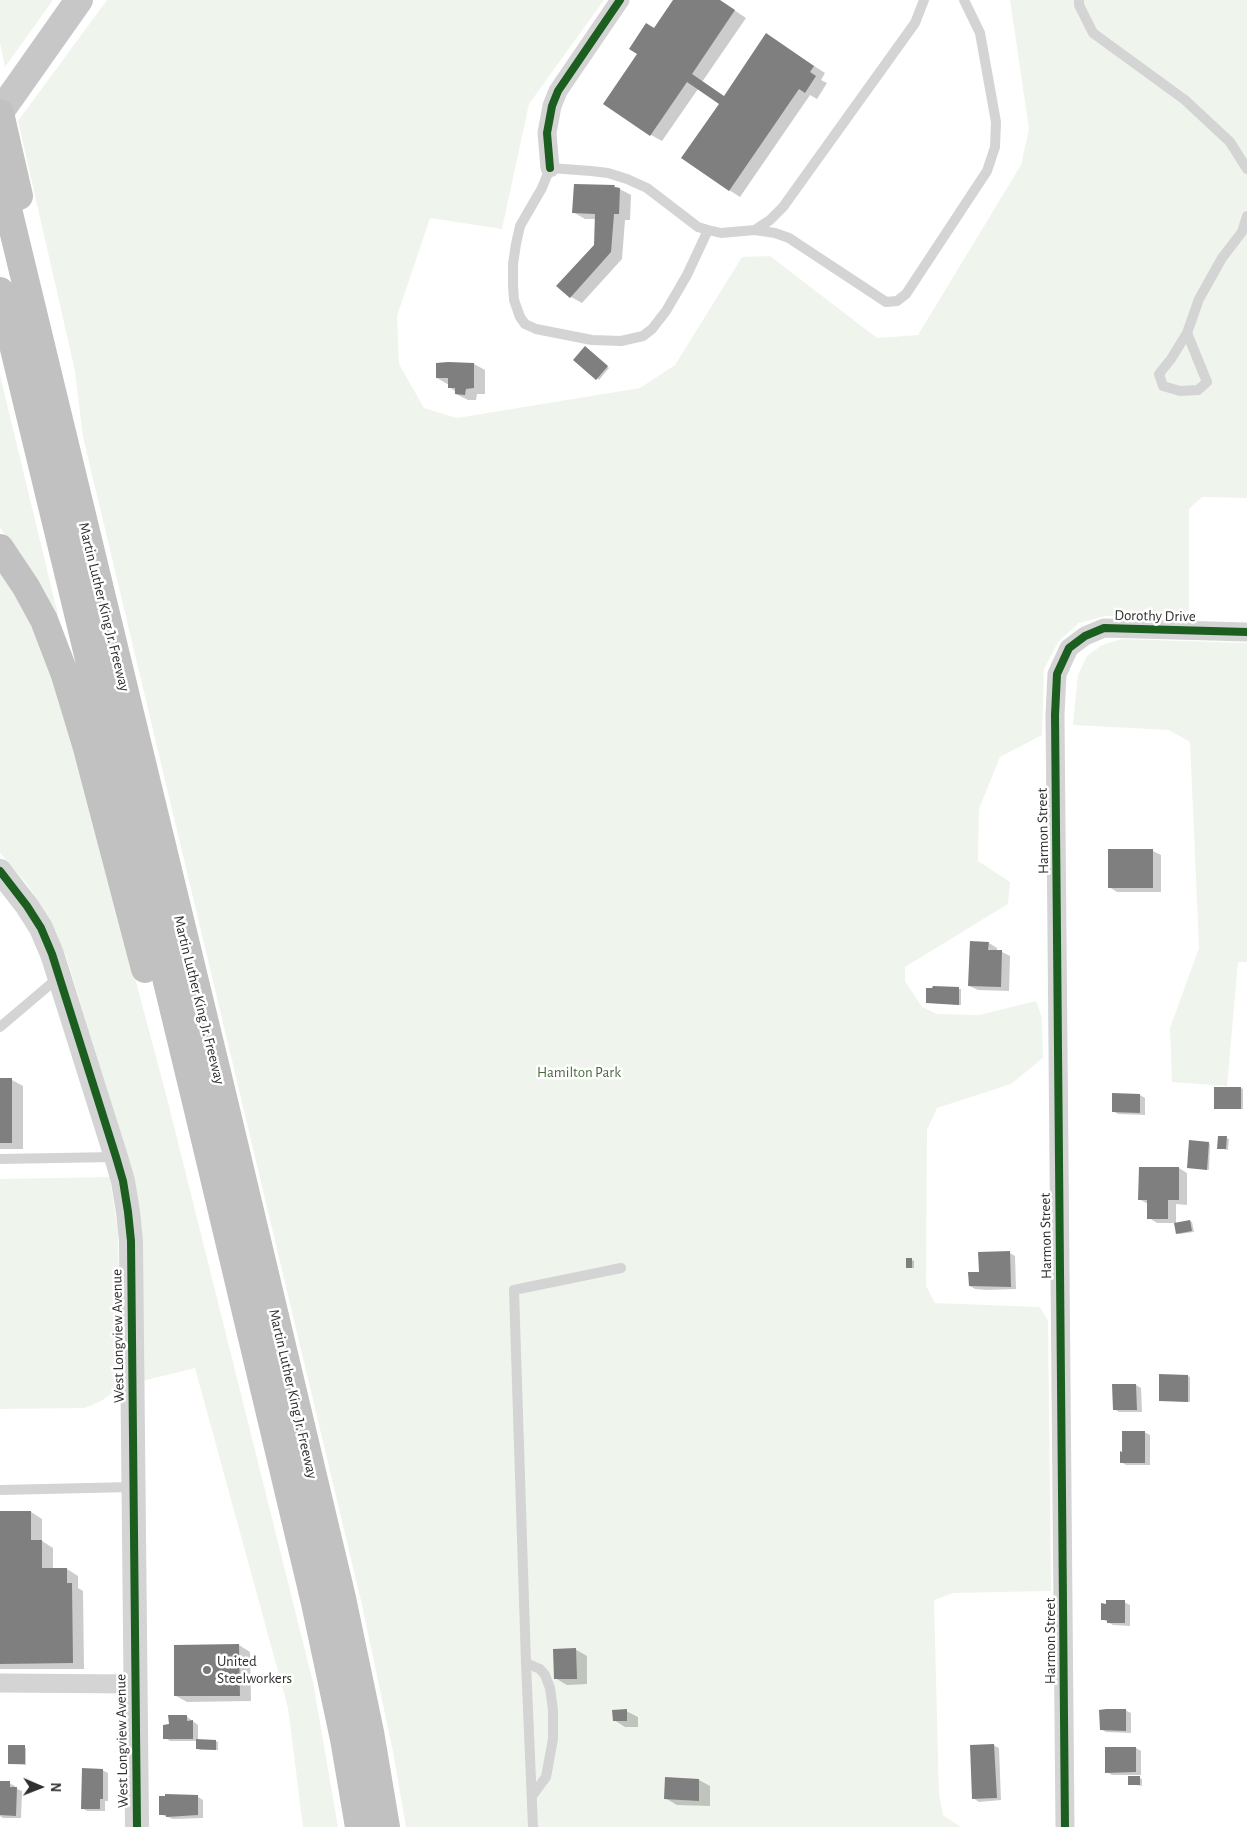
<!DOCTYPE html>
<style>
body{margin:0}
#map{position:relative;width:1247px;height:1827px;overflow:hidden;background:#fff;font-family:"Alegreya Sans",sans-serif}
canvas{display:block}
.north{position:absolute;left:15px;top:1762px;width:50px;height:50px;-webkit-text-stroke:4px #fff;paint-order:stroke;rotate:91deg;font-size:14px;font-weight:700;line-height:20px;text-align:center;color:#2f2f2f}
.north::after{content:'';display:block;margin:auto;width:18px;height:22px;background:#2f2f2f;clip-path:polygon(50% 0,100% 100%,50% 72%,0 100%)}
</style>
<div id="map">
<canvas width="1247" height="1827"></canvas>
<div class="north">N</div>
</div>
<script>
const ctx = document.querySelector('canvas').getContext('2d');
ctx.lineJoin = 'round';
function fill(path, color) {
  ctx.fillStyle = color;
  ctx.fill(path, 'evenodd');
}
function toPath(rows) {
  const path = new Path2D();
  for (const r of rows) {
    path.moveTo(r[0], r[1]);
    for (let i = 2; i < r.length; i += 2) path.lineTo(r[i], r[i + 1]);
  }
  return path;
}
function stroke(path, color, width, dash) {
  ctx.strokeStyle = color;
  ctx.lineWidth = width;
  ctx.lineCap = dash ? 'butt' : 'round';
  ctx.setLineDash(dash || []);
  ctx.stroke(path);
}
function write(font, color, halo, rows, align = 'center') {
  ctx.font = font + ' "Alegreya Sans",sans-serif';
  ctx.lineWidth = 5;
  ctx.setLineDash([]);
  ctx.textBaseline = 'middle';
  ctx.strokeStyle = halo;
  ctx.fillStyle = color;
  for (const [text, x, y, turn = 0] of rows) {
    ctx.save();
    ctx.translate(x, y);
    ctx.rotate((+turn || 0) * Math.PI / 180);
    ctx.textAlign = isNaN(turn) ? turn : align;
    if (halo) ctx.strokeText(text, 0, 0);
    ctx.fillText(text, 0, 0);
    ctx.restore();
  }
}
fill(toPath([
 [0,0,53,0,5,67,0,43],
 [107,0,604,0,529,104,502,229,430,218,397,316,399,364,424,408,457,418,640,388,675,365,742,257,770,256,877,338,918,335,1021,165,1029,129,1010,0,1247,0,1247,498,1202,497,1189,509,1189,611,1172,618,1105,616,1079,623,1058,642,1044,669,1042,735,1000,757,979,809,978,861,1010,882,1008,904,905,967,905,981,922,1007,937,1014,979,1015,1036,1001,1042,1018,1043,1058,1011,1084,937,1108,927,1130,926,1286,935,1303,1040,1307,1048,1321,1051,1591,953,1593,934,1600,939,1794,943,1815,961,1827,406,1827,393,1752,362,1605,83,437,75,371,18,121],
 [0,375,58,615,51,617,21,557,0,528],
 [0,569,37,632,61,701,167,1098,313,1682,338,1827,303,1827,288,1708,195,1368,142,1381,128,1157,66,956,51,922,27,884,0,853],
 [1122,639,1247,643,1247,962,1238,962,1227,1086,1172,1082,1170,1028,1199,948,1190,742,1169,730,1073,725,1078,675,1087,656,1102,645],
 [110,1177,118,1233,121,1387,101,1401,85,1408,0,1409,0,1179]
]), '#eff5ec');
fill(toPath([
 [675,0,719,0,746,18,702,82,725,97,777,42,825,73,821,80,827,83,817,99,810,95,740,197,729,190,720,103,698,89,662,141,651,135,655,30],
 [614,186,631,195,630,220,625,220,622,259,582,303,571,297,595,245,596,219,585,219,573,212],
 [587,349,609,368,599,380,597,378],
 [474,364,485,370,485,394,477,394,476,400,468,400,456,394,456,392,449,387,449,385,437,378],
 [1153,851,1161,855,1161,892,1117,892,1109,887],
 [989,943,997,948,997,951,1002,952,1010,956,1009,991,978,990,969,986],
 [934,987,961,989,961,1005,933,1003],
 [0,1079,12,1080,23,1086,23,1149,0,1149],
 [1241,1088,1243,1089,1243,1109,1215,1108],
 [1114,1094,1140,1095,1145,1098,1145,1115,1118,1114,1113,1111],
 [1227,1138,1229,1139,1228,1150,1219,1148],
 [1208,1143,1210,1144,1209,1170,1188,1167],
 [1179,1168,1187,1173,1187,1205,1176,1204,1176,1223,1190,1221,1192,1222,1194,1232,1179,1234,1177,1233,1175,1223,1157,1223,1149,1218,1148,1204,1139,1199],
 [980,1253,1010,1253,1015,1256,1016,1289,986,1290,975,1289,970,1286,980,1273],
 [912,1260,914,1261,914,1268,909,1268,907,1267],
 [1188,1376,1190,1377,1190,1402,1160,1400],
 [1136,1385,1141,1388,1142,1412,1119,1412,1114,1409],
 [1144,1432,1150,1435,1150,1465,1126,1465,1121,1462,1123,1453],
 [31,1512,42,1519,42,1541,53,1548,53,1569,67,1569,78,1576,78,1588,83,1591,84,1669,0,1669,0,1513],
 [1124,1602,1130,1605,1130,1626,1113,1625,1102,1619],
 [239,1645,250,1652,251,1701,187,1702,176,1696],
 [575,1649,587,1656,587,1684,567,1685,555,1678],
 [1125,1710,1131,1713,1131,1733,1106,1732,1101,1729],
 [626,1711,638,1717,638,1727,625,1727,614,1720],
 [186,1716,198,1725,198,1741,215,1741,218,1742,218,1750,200,1750,197,1748,198,1741,170,1741,165,1738,170,1726],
 [993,1745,999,1748,1001,1800,979,1802,973,1798],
 [24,1747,26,1748,26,1765,9,1764],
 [1136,1748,1141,1751,1141,1775,1112,1775,1107,1772],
 [102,1770,108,1773,108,1801,105,1801,105,1811,87,1811,82,1808],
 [667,1778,699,1780,710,1786,710,1806,677,1805,665,1798],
 [1140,1778,1142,1779,1142,1786,1130,1784],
 [0,1782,9,1783,15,1786,15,1788,22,1791,21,1818,3,1818,0,1816],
 [198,1797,203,1800,203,1818,173,1819,160,1814]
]), '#0003');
fill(toPath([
 [673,0,720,0,735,10,692,74,724,96,766,33,814,66,810,72,816,76,805,93,799,89,729,191,681,158,719,104,687,82,650,136,603,104,637,54,629,49,646,23,654,28],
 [574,184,615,185,614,187,620,188,619,214,614,214,611,252,570,298,556,286,594,245,595,214,572,213],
 [585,346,608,366,596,380,573,360],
 [448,362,474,363,474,388,466,389,465,395,455,394,455,388,448,388,448,378,436,378,436,363],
 [1108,849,1153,849,1153,888,1108,888],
 [970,941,989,942,988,950,1002,950,1001,987,968,986],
 [933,986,959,987,959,1005,926,1003,926,988,932,988],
 [0,1078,12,1078,12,1143,0,1143],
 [1214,1087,1241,1087,1241,1109,1214,1109],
 [1112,1093,1140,1094,1140,1113,1112,1112],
 [1218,1136,1227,1136,1226,1149,1217,1149],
 [1189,1140,1209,1142,1207,1170,1187,1168],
 [1139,1167,1179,1167,1179,1200,1168,1200,1168,1219,1147,1219,1147,1200,1138,1200],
 [1190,1220,1192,1231,1176,1234,1174,1223],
 [1010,1251,1011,1287,969,1286,968,1272,979,1272,978,1252],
 [906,1258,912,1258,912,1268,906,1268],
 [1159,1374,1188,1375,1188,1402,1159,1401],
 [1112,1384,1136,1384,1137,1410,1113,1410],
 [1122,1431,1145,1431,1145,1463,1120,1463,1120,1451,1122,1452],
 [0,1511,31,1511,31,1540,42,1540,42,1568,67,1568,67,1583,72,1583,73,1663,0,1664],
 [1106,1600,1125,1600,1125,1623,1107,1623,1107,1620,1101,1620,1101,1603,1106,1604],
 [239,1644,240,1696,174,1696,174,1645],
 [576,1648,577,1679,554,1679,553,1649],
 [627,1709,627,1721,613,1721,612,1710],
 [1106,1709,1126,1709,1126,1731,1100,1730,1099,1710],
 [168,1715,187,1715,187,1721,193,1720,193,1739,163,1739,163,1725,169,1724],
 [196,1739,216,1740,216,1750,196,1749],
 [994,1744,997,1798,972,1799,970,1745],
 [8,1745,25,1745,25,1764,8,1764],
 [1105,1747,1136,1747,1136,1772,1105,1773],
 [82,1768,103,1769,103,1799,100,1799,100,1809,81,1809],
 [1128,1776,1140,1776,1140,1785,1128,1785],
 [665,1777,699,1779,699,1801,664,1799],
 [0,1781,10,1781,10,1787,17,1787,16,1816,0,1815],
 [165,1794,198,1795,198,1815,166,1817,166,1815,159,1815,159,1796,165,1796]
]), '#7f7f7f');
stroke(toPath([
 [1079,0,1079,5,1093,33,1185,100,1230,142,1247,169],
 [708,230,687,275,666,311,652,329,643,336,621,341,592,340,536,329,525,324,520,317,514,300,513,285,513,264,516,244,520,226,542,188,550,168,591,171,608,173,627,179,647,188,698,227,708,230,721,233,755,230,775,233,789,238,886,302,897,301,906,294,987,171,995,147,996,122,980,33,964,0],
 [755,230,770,220,783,207,915,23,924,0],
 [1187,333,1207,382,1198,390,1180,391,1163,386,1159,374,1171,359,1187,333,1199,299,1222,258,1242,232,1247,216],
 [0,1027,59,977],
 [0,1159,115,1157],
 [0,1490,133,1487],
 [526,1663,540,1669,545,1675,550,1688,553,1710,553,1739,546,1777,532,1796],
 [533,1827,526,1663,514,1290,621,1268]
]), '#d4d4d4', 10);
stroke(toPath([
 [550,168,547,133,552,106,558,91,620,0],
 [0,1683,135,1684],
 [1065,1827,1055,715,1057,674,1069,648,1085,636,1104,628,1247,632]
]), '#d4d4d4', 19);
stroke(toPath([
 [0,871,27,906,41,928,52,954,116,1157,123,1181,128,1212,131,1241,137,1827]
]), '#d4d4d4', 24);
stroke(toPath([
 [0,112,79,0]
]), '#c7c7c7', 28);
stroke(toPath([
 [0,113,19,196],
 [0,176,222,1093,342,1598,370,1732,386,1827],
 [0,291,198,1110,315,1603,344,1739,359,1827],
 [0,548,26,587,44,620,65,675,87,748,145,969]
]), '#c1c1c1', 28);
stroke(toPath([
 [550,168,547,133,552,106,558,91,620,0],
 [0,871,27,906,41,928,52,954,116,1157,123,1181,128,1212,131,1241,137,1827],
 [1065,1827,1055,715,1057,674,1069,648,1085,636,1104,628,1247,632]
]), '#1b5e20', 8);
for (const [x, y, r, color] of [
 [207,1670,5,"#787878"]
]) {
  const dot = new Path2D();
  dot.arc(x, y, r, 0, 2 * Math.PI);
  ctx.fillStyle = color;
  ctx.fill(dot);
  stroke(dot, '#fff', 2);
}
write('15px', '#2f2f2f', '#fff', [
 ["Martin Luther King Jr. Freeway",104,607,76],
 ["Dorothy Drive",1155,616,1],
 ["Harmon Street",1043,831,-91],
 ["Martin Luther King Jr. Freeway",199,1000,76],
 ["Harmon Street",1046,1236,-91],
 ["West Longview Avenue",118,1336,-91],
 ["Martin Luther King Jr. Freeway",293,1394,77],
 ["Harmon Street",1050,1641,-90],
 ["West Longview Avenue",122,1741,-91]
]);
write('15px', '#496a3d', '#fff', [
 ["Hamilton Park",579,1072]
]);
write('15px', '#2f2f2f', '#fff', [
 ["United",217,1661],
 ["Steelworkers",217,1678]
], 'left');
</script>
